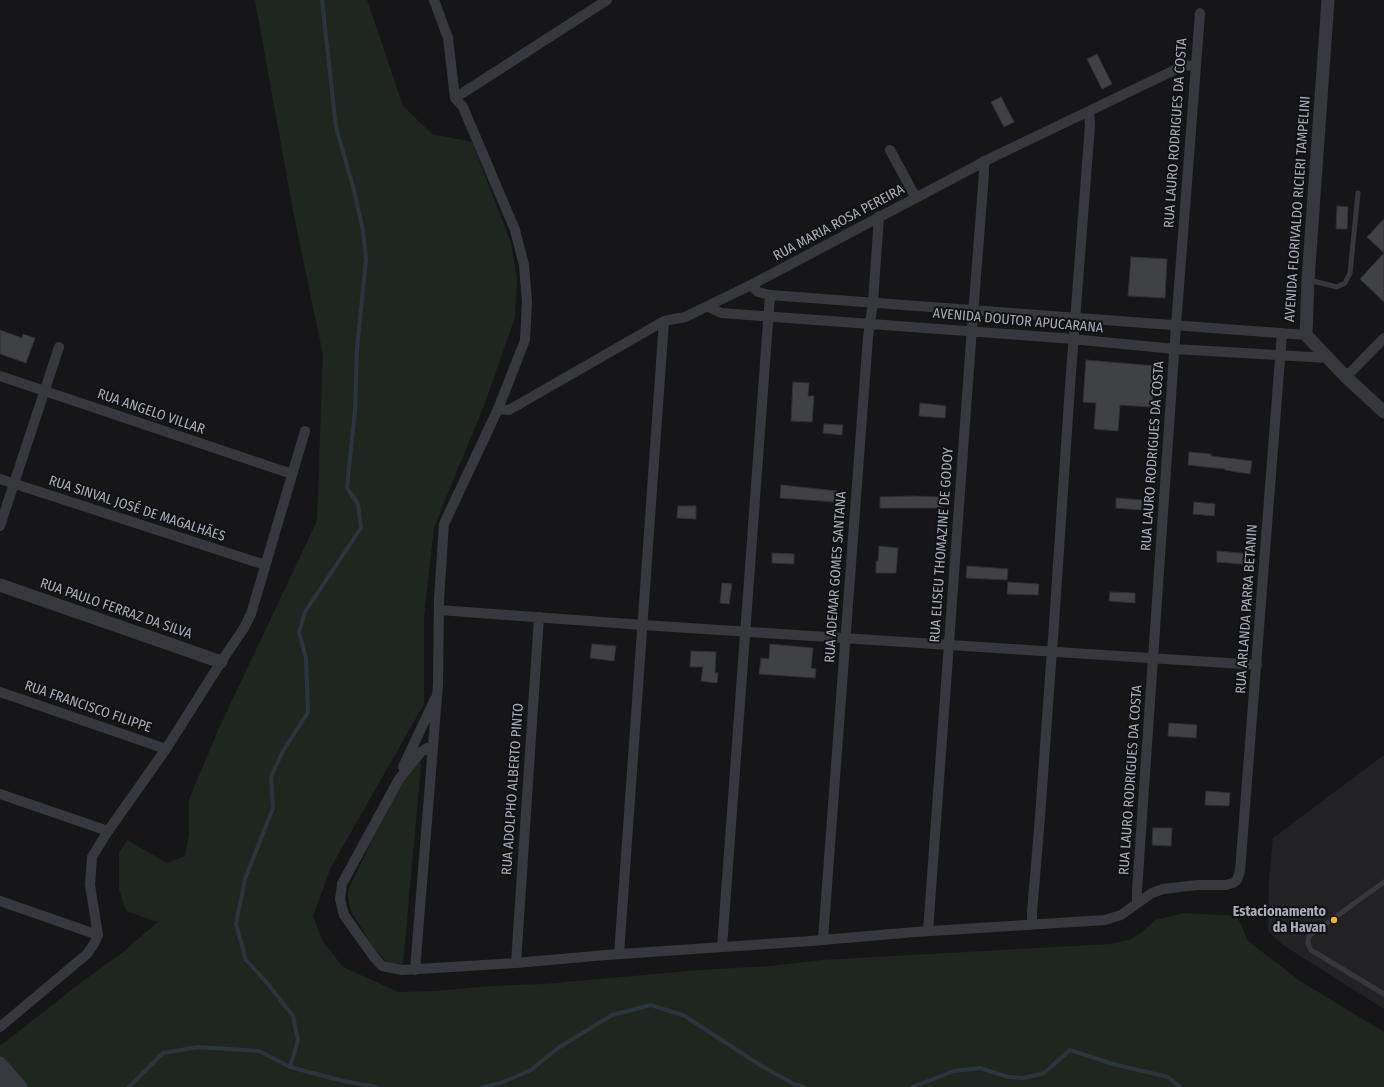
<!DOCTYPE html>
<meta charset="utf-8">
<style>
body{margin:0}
canvas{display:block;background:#161618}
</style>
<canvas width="1384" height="1087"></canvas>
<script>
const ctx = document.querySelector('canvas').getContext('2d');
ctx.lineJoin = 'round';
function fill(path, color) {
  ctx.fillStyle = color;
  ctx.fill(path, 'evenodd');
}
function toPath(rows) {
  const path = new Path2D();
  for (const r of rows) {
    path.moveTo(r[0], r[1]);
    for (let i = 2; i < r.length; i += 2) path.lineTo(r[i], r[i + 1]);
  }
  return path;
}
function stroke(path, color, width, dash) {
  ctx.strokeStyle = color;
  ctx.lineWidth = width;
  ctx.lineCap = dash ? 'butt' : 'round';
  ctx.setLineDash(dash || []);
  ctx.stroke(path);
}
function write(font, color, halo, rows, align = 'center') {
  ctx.font = font + ' "Fira Sans Condensed",sans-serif';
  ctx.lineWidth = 4;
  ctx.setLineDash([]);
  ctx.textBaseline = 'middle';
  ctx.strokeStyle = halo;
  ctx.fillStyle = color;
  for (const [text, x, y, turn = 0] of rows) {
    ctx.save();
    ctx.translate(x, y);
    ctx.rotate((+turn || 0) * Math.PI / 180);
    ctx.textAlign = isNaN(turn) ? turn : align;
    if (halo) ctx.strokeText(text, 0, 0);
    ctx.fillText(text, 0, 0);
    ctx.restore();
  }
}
fill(toPath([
 [1384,755,1384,1009,1283,945,1268,931,1269,880,1273,838]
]), '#222225');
fill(toPath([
 [255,0,367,0,403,106,432,134,472,142,511,243,517,280,515,317,485,403,434,527,424,617,424,704,331,867,313,916,323,942,343,967,398,992,436,991,492,986,544,984,700,970,771,966,822,960,1110,944,1129,940,1140,934,1155,920,1185,913,1237,916,1248,941,1300,981,1384,1032,1384,1087,0,1087,0,1046,83,981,122,953,158,922,126,911,119,889,119,853,127,840,167,863,185,856,189,835,189,799,220,726,317,521,323,355,294,216],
 [419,760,421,765,403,964,391,963,385,960,375,951,350,909,348,893,349,888,410,761]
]), '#1e261f');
stroke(toPath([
 [290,1067,298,1040,293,1016,268,984,246,960,236,924,245,879,273,808,271,777,283,751,308,712,306,658,299,632,305,612,361,528,358,504,347,488,355,410,357,349,366,259,363,231,354,190,336,127,322,0],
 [129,1087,163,1053,198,1047,259,1051,290,1067,343,1081,377,1087],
 [482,1087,501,1083,531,1070,558,1048,612,1015,651,1005,685,1016,763,1067,794,1084,804,1087],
 [912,1087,954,1071,980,1068,1008,1077,1024,1078,1044,1073,1070,1050,1113,1064,1168,1077,1180,1087]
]), '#2c353c', 4);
const building = toPath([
 [1097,54,1112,84,1102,89,1087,59,1097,54],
 [1001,97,1014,122,1004,127,991,102,1001,97],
 [1337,206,1348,207,1347,229,1336,229,1337,206],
 [1384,219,1384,302,1360,279,1384,253,1367,237,1384,219],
 [1131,257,1167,259,1165,298,1128,296,1131,257],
 [0,330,22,338,23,334,35,338,26,363,0,354,0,330],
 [1086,360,1156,366,1152,407,1120,405,1118,431,1094,429,1096,403,1083,402,1086,360],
 [793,382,809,383,808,396,814,396,812,422,791,421,793,382],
 [920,403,946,406,945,418,919,416,920,403],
 [824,424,843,425,842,435,823,433,824,424],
 [1189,452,1211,454,1211,456,1252,461,1250,474,1225,470,1225,469,1188,465,1189,452],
 [781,485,837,491,836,502,780,498,781,485],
 [913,496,942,497,941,508,880,508,880,497,913,496],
 [1116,498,1142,500,1141,510,1116,508,1116,498],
 [1194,502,1215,504,1214,516,1193,514,1194,502],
 [678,506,696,506,696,519,677,518,678,506],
 [879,546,898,548,896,573,876,573,876,561,878,561,879,546],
 [1217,551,1253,554,1252,565,1217,562,1217,551],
 [772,553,794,554,794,564,772,563,772,553],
 [967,566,1008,569,1007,580,966,578,967,566],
 [1008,582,1039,584,1038,595,1007,594,1008,582],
 [722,583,732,584,729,604,720,603,722,583],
 [1110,592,1135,593,1135,603,1109,601,1110,592],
 [592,644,616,646,614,661,590,658,592,644],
 [770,644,813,648,811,668,816,669,815,678,759,674,761,658,769,659,770,644],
 [691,651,716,652,715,673,718,673,717,683,701,681,703,667,690,667,691,651],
 [1169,723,1197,725,1196,738,1168,736,1169,723],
 [1206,791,1230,793,1229,806,1205,805,1206,791],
 [1153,828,1172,828,1171,846,1152,845,1153,828]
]);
fill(building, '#404145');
stroke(building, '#303034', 1);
stroke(toPath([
 [1309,280,1337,287,1345,283,1350,273,1358,193],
 [1384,882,1309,936,1308,943,1311,950,1384,994]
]), '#37383d', 5);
stroke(toPath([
 [455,98,607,0],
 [890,150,916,198],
 [751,285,758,292,770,295,1306,335],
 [707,306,721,313,1061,338,1175,349,1328,358],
 [0,376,292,474],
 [1346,377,1384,338],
 [498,409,509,410,664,321,685,317,751,285,993,157,1183,66,1196,65],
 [0,479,265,565],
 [0,526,59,347],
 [439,610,643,625,1257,665],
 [0,692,166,749],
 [432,755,430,749,427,748,421,752,399,779,342,884,341,892,340,899,344,915,374,957,382,966,402,970,516,963,606,955,811,941,915,932,1105,920,1121,915,1152,893,1163,889,1197,885,1226,885,1233,883,1237,880,1240,871,1282,333],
 [403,767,435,699],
 [0,794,108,831],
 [0,901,98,935],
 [1137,902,1137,890,1176,325,1200,13],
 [1032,925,1032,912,1040,817,1051,663,1053,639,1070,386,1090,125,1089,111],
 [928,931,971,341,984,173,984,161],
 [823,939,868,337,873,302,879,216],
 [722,947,770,295],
 [619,954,664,321],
 [516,963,539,617],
 [415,970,438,684,439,599,444,524,498,409,525,340,527,302,524,265,515,230,463,107,455,98,448,38,434,0],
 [0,1027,87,954,94,944,98,935,90,885,92,857,108,831,166,749,221,662,244,628,251,614,305,431]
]), '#37383d', 10);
stroke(toPath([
 [1328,0,1308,280,1306,335,1346,377,1384,412],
 [0,585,221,662],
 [0,1063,21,1087],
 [0,1080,8,1087]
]), '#37383d', 13);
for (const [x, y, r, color] of [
 [1334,920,4,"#f2b134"]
]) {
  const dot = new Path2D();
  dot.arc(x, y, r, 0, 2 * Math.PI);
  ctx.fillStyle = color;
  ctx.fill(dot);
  stroke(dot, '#111113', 1.5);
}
write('14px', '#a8adb8', '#111113', [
 ["RUA LAURO RODRIGUES DA COSTA",1176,133,-86],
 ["AVENIDA FLORIVALDO RICIERI TAMPELINI",1298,209,-86],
 ["RUA MARIA ROSA PEREIRA",839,223,-28],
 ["AVENIDA DOUTOR APUCARANA",1018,321,5],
 ["RUA ANGELO VILLAR",151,412,19],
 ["RUA LAURO RODRIGUES DA COSTA",1153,456,-86],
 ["RUA SINVAL JOSÉ DE MAGALHÃES",137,509,18],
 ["RUA ELISEU THOMAZINE DE GODOY",942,545,-86],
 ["RUA ADEMAR GOMES SANTANA",836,577,-86],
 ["RUA PAULO FERRAZ DA SILVA",116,609,19],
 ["RUA ARLANDA PARRA BETANIN",1247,609,-86],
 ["RUA FRANCISCO FILIPPE",88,707,19],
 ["RUA LAURO RODRIGUES DA COSTA",1131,780,-86],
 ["RUA ADOLPHO ALBERTO PINTO",513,789,-86]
]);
write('bold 14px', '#a8adb8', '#111113', [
 ["Estacionamento",1326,912],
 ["da Havan",1326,928]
], 'right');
</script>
